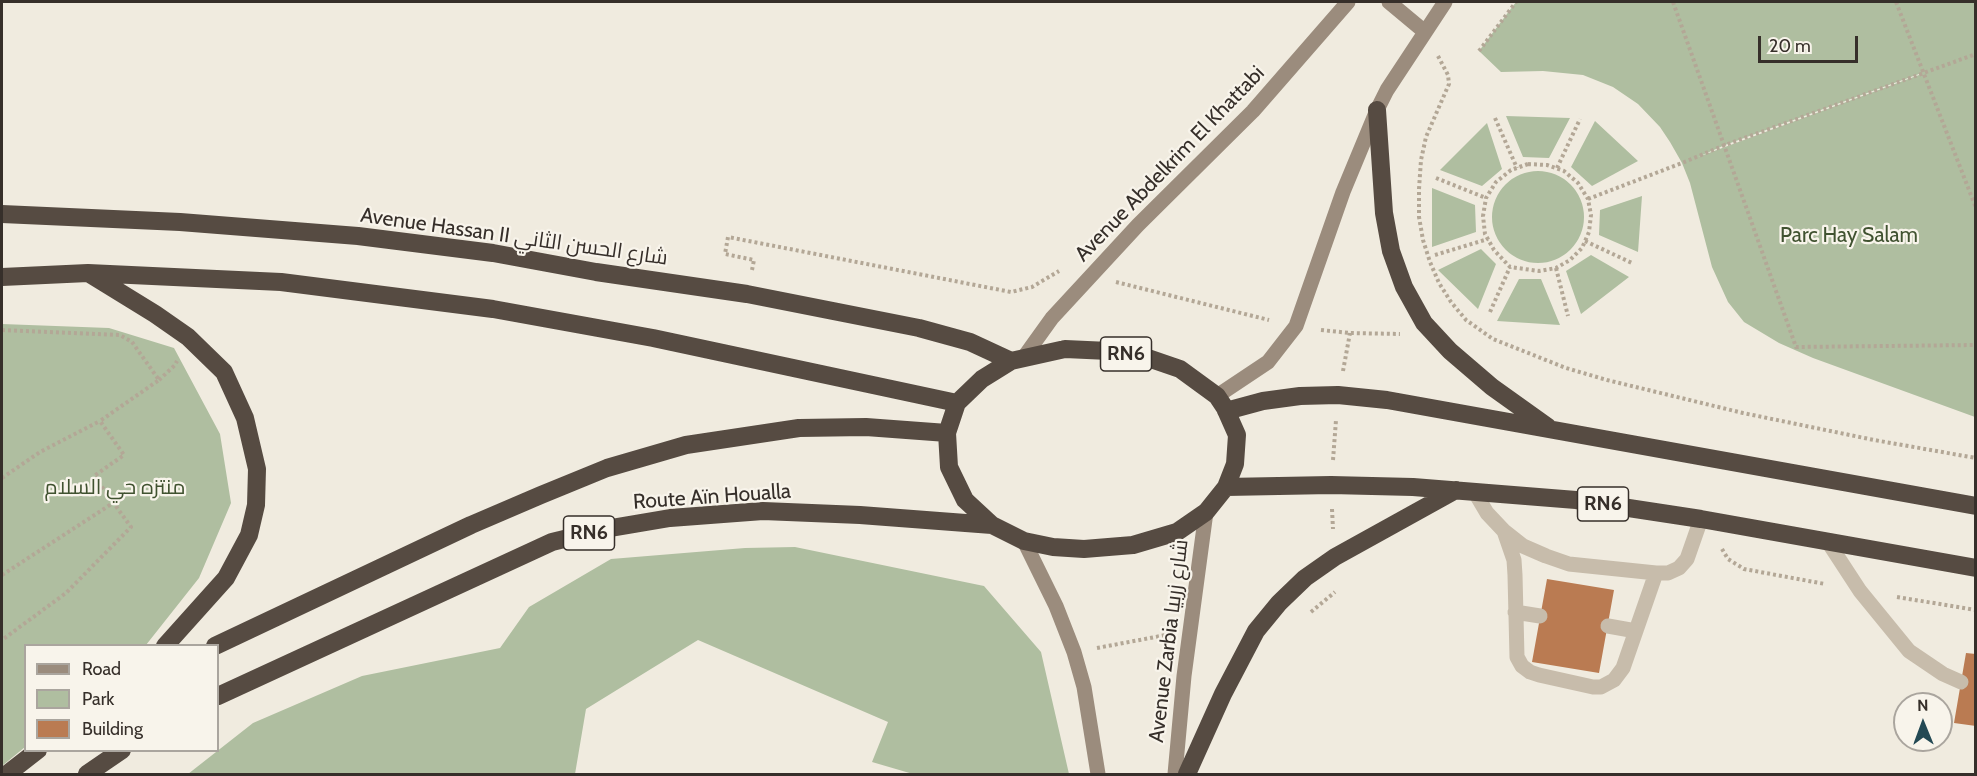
<!DOCTYPE html>
<meta charset="utf-8">
<style>
body{margin:0}
#map{position:relative;width:1977px;height:776px;overflow:hidden;background:#f0ebdf;font-family:Cabin,sans-serif}
canvas{display:block}
.frame{position:absolute;inset:0;border:3px solid #362f2a;pointer-events:none}
.legend{position:absolute;left:24px;top:644px;width:195px;height:108px;box-sizing:border-box;background:#f8f4eb;border:2px solid #aaa59e;margin:0;padding:8px 10px;list-style:none;font-size:18px;color:#362f2a}
.legend li{display:flex;align-items:center;gap:12px;height:30px}
.legend b{width:30px;border:2px solid #aaa59e}
.north{position:absolute;left:1893px;top:692px;width:60px;height:60px;box-sizing:border-box;background:#f8f4eb;border:2px solid #aaa59e;border-radius:50%;rotate:359deg;font-size:16px;font-weight:700;line-height:24px;text-align:center;color:#362f2a}
.north::after{content:'';display:block;margin:auto;width:21px;height:27px;background:#234954;clip-path:polygon(50% 0,100% 100%,50% 72%,0 100%)}
.scale{position:absolute;left:1758px;top:36px;width:100px;height:27px;box-sizing:border-box;border:3px solid #362f2a;border-top:0;padding-left:8px;font-size:18px;line-height:21px;white-space:nowrap;color:#362f2a;-webkit-text-stroke:4px #f8f4eb;paint-order:stroke}
</style>
<div id="map">
<canvas width="1977" height="776"></canvas>
<div class="frame"></div>
<ul class="legend">
<li><b style="height:8px;background:#9b8c7d"></b>Road</li>
<li><b style="height:16px;background:#afbea0"></b>Park</li>
<li><b style="height:16px;background:#ba7b52"></b>Building</li>
</ul>
<div class="north">N</div>
<div class="scale">20 m</div>
</div>
<script>
const ctx = document.querySelector('canvas').getContext('2d');
ctx.lineJoin = 'round';
function fill(path, color) {
  ctx.fillStyle = color;
  ctx.fill(path, 'evenodd');
}
function toPath(rows) {
  const path = new Path2D();
  for (const r of rows) {
    if (r.length === 3) {
      path.moveTo(r[0] + r[2], r[1]);
      path.arc(r[0], r[1], r[2], 0, 2 * Math.PI);
      continue;
    }
    path.moveTo(r[0], r[1]);
    for (let i = 2; i < r.length; i += 2) path.lineTo(r[i], r[i + 1]);
  }
  return path;
}
function stroke(path, color, width, dash) {
  ctx.strokeStyle = color;
  ctx.lineWidth = width;
  ctx.lineCap = dash ? 'butt' : 'round';
  ctx.setLineDash(dash || []);
  ctx.stroke(path);
}
function write(font, color, halo, rows, align = 'center') {
  ctx.font = font + ' Cabin,Cairo,sans-serif';
  ctx.lineWidth = 4.5;
  ctx.setLineDash([]);
  ctx.textBaseline = 'middle';
  ctx.strokeStyle = halo;
  ctx.fillStyle = color;
  for (const [text, x, y, turn = 0] of rows) {
    ctx.save();
    ctx.translate(x, y);
    ctx.rotate((+turn || 0) * Math.PI / 180);
    ctx.textAlign = isNaN(turn) ? turn : align;
    if (halo) ctx.strokeText(text, 0, 0);
    ctx.fillText(text, 0, 0);
    ctx.restore();
  }
}
fill(toPath([
 [1516,2,1975,2,1975,417,1813,358,1779,343,1744,322,1728,302,1712,267,1690,183,1682,163,1670,142,1660,127,1638,104,1613,87,1583,75,1543,71,1501,72,1479,51],
 [1919,74,1919,75,1698,157,1725,145],
 [1506,116,1570,118,1549,158,1523,157],
 [1595,121,1638,161,1592,186,1571,167],
 [1487,123,1502,169,1482,186,1440,170],
 [1538,217,46],
 [1432,188,1475,205,1476,232,1432,247],
 [1642,196,1638,252,1599,235,1600,210],
 [1481,249,1496,264,1478,309,1438,270],
 [1591,255,1629,277,1581,314,1566,271],
 [1519,279,1541,279,1560,325,1497,321],
 [2,324,109,328,174,348,220,434,231,503,199,578,146,645,26,646,25,747,2,766],
 [795,547,984,586,1041,652,1069,774,913,774,872,762,888,722,698,640,586,709,575,774,188,774,253,723,362,676,500,648,529,607,611,559,745,548]
]), '#afbea0');
fill(toPath([
 [1547,579,1614,590,1599,673,1532,662],
 [1966,653,1976,654,1976,726,1954,723]
]), '#ba7b52');
stroke(toPath([
 [1673,2,1796,347,1976,345],
 [1896,2,1976,208],
 [1479,51,1516,2],
 [1438,56,1448,75,1449,84,1426,137,1421,160,1419,189,1419,217,1423,240,1430,262,1439,283,1451,302,1466,320,1493,339,1566,368,1607,380,1743,413,1874,440,1976,458],
 [1495,118,1517,168],
 [1528,164,1547,165,1564,171,1578,183,1588,199,1591,215,1589,232,1582,248,1570,260,1556,268,1539,271,1510,267,1494,250,1485,234,1483,216,1486,198,1496,182,1511,170,1528,164],
 [1557,168,1580,119],
 [1436,178,1486,198],
 [1588,199,1682,163,1725,145,1976,54],
 [1585,241,1632,263],
 [1435,255,1488,239],
 [1556,268,1568,316],
 [752,270,754,260,725,254,728,237,1011,292,1032,287,1059,271],
 [1116,282,1269,320],
 [1490,312,1510,267],
 [2,330,120,335,132,342,159,380,100,421,124,455,94,476,131,527,66,593,2,640],
 [1321,330,1350,333,1400,334],
 [1343,371,1350,333],
 [159,380,175,365,177,361],
 [1333,460,1336,420],
 [2,478,40,452,100,421],
 [1332,509,1333,529],
 [1722,549,1728,559,1744,569,1825,584],
 [2,575,113,503],
 [1897,597,1976,610],
 [1311,612,1335,592],
 [1097,648,1166,635]
]), '#b3a796', 4, [3, 3]);
stroke(toPath([
 [1474,491,1487,513,1504,531,1523,546,1546,556,1569,564,1656,573,1668,573,1679,568,1687,559,1701,519],
 [1504,531,1514,560,1515,575,1517,657,1522,666,1530,672,1539,675,1593,687,1601,687,1614,680,1623,668,1656,573],
 [1828,542,1860,591,1909,651,1943,674,1961,682],
 [1515,612,1540,616],
 [1608,626,1636,631]
]), '#c7bcab', 15);
stroke(toPath([
 [1389,2,1425,32],
 [1024,357,1052,318,1138,225,1253,111,1348,2],
 [1217,396,1268,362,1296,326,1343,192,1377,110,1387,90,1445,2],
 [1024,541,1056,606,1074,652,1084,687,1098,774],
 [1175,774,1184,676,1206,512]
]), '#9b8c7d', 15);
stroke(toPath([
 [1377,110,1384,213,1391,251,1404,287,1424,323,1450,351,1492,387,1548,427],
 [2,214,180,222,358,236,493,253,596,272,747,294,919,328,970,342,1011,361],
 [90,274,155,314,188,337,224,372,245,418,257,469,256,505,249,535,226,578,165,646],
 [2,277,88,273,281,282,493,309,653,338,957,403],
 [1065,349,1109,351,1145,357,1180,369,1217,396,1225,408,1237,435,1235,464,1226,487,1206,512,1177,532,1133,545,1084,549,1053,547,1024,541,992,525,965,500,949,467,947,433,957,403,982,379,1011,361,1065,349],
 [1226,411,1263,401,1300,396,1338,395,1387,400,1976,506],
 [1226,487,1331,485,1413,487,1576,500,1701,519,1976,568],
 [215,646,471,525,541,495,607,468,686,445,799,428,866,427,947,433],
 [218,696,552,542,605,529,670,518,763,511,860,515,992,525],
 [7,774,38,750],
 [87,774,122,750],
 [1187,774,1223,694,1256,631,1279,603,1305,578,1335,557,1456,490]
]), '#564b42', 18);
for (const [x, y, w] of [
 [1126,354,51],
 [1603,504,51],
 [589,533,51]
]) {
  const box = new Path2D();
  box.roundRect(x - w / 2, y - 17, w, 34, 4.5);
  ctx.fillStyle = '#f8f4eb';
  ctx.fill(box);
  stroke(box, '#362f2a', 1.5);
}
write('bold 20px', '#362f2a', null, [
 ["RN6",1126,354],
 ["RN6",1603,504],
 ["RN6",589,533]
]);
write('21px', '#362f2a', '#f8f4eb', [
 ["Avenue Abdelkrim El Khattabi",1170,164,-46],
 ["Avenue Hassan II شارع الحسن الثاني",514,237,8],
 ["Route Aïn Houalla",712,497,-4],
 ["Avenue Zarbia شارع زربيا",1169,641,-83]
]);
write('21px', '#405230', '#f8f4eb', [
 ["Parc Hay Salam",1849,236],
 ["منتزه حي السلام",115,488]
]);
</script>
